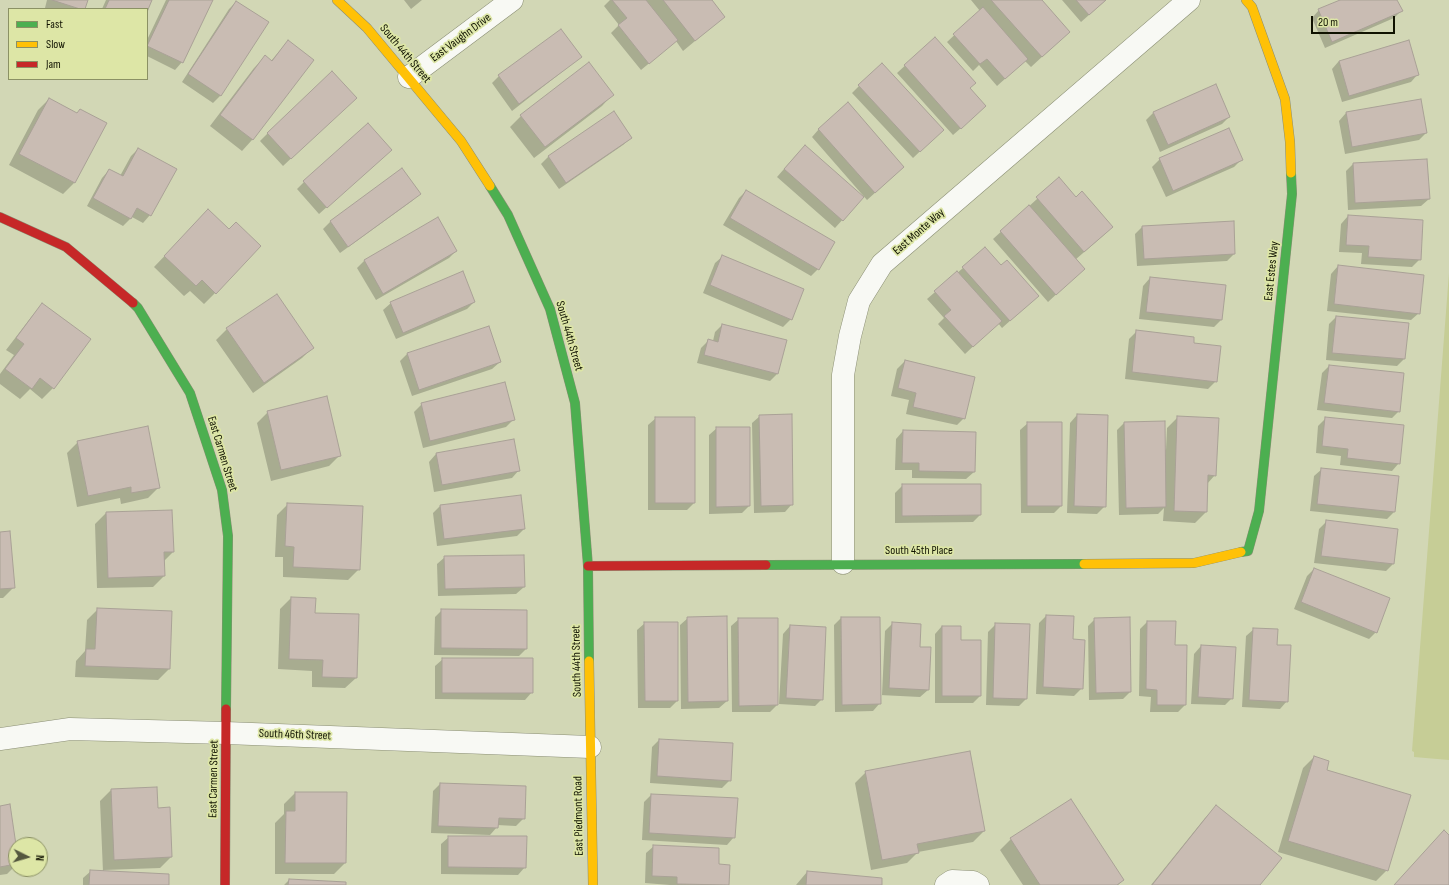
<!DOCTYPE html>
<style>
body{margin:0}
#map{position:relative;width:1449px;height:885px;overflow:hidden;background:#d2d7b5;font-family:"Sofia Sans Condensed",sans-serif}
canvas{display:block}
.legend{position:absolute;left:8px;top:8px;width:140px;height:72px;box-sizing:border-box;background:#dde6a6;border:1px solid #8b9164;margin:0;padding:5px 7px;list-style:none;font-size:12px;color:#101200}
.legend li{display:flex;align-items:center;gap:8px;height:20px}
.legend b{width:20px;border:1px solid #8b9164}
.north{position:absolute;left:8px;top:837px;width:40px;height:40px;box-sizing:border-box;background:#dde6a6;border:1px solid #8b9164;border-radius:50%;rotate:95deg;font-size:11px;font-weight:700;line-height:16px;text-align:center;color:#101200}
.north::after{content:'';display:block;margin:auto;width:14px;height:18px;background:#54573f;clip-path:polygon(50% 0,100% 100%,50% 72%,0 100%)}
.scale{position:absolute;left:1311px;top:16px;width:84px;height:18px;box-sizing:border-box;border:2px solid #101200;border-top:0;padding-left:5px;font-size:12px;line-height:14px;white-space:nowrap;color:#101200;-webkit-text-stroke:3px #dde6a6;paint-order:stroke}
</style>
<div id="map">
<canvas width="1449" height="885"></canvas>
<ul class="legend">
<li><b style="height:5px;background:#4caf50"></b>Fast</li>
<li><b style="height:5px;background:#ffc107"></b>Slow</li>
<li><b style="height:5px;background:#c62828"></b>Jam</li>
</ul>
<div class="north">N</div>
<div class="scale">20 m</div>
</div>
<script>
const ctx = document.querySelector('canvas').getContext('2d');
ctx.lineJoin = 'round';
function fill(path, color) {
  ctx.fillStyle = color;
  ctx.fill(path, 'evenodd');
}
function toPath(rows) {
  const path = new Path2D();
  for (const r of rows) {
    path.moveTo(r[0], r[1]);
    for (let i = 2; i < r.length; i += 2) path.lineTo(r[i], r[i + 1]);
  }
  return path;
}
function stroke(path, color, width, dash) {
  ctx.strokeStyle = color;
  ctx.lineWidth = width;
  ctx.lineCap = dash ? 'butt' : 'round';
  ctx.setLineDash(dash || []);
  ctx.stroke(path);
}
function write(font, color, halo, rows, align = 'center') {
  ctx.font = font + ' "Sofia Sans Condensed",sans-serif';
  ctx.lineWidth = 3.5;
  ctx.setLineDash([]);
  ctx.textBaseline = 'middle';
  ctx.strokeStyle = halo;
  ctx.fillStyle = color;
  for (const [text, x, y, turn = 0] of rows) {
    ctx.save();
    ctx.translate(x, y);
    ctx.rotate((+turn || 0) * Math.PI / 180);
    ctx.textAlign = isNaN(turn) ? turn : align;
    if (halo) ctx.strokeText(text, 0, 0);
    ctx.fillText(text, 0, 0);
    ctx.restore();
  }
}
fill(toPath([
 [1449,273,1449,760,1414,757,1414,752,1412,751]
]), '#c6cd96');
fill(toPath([
 [47,0,87,0,84,9,50,9,45,8],
 [106,0,151,0,147,10,102,9],
 [166,0,212,0,182,62,175,70,147,56,147,40],
 [404,0,422,0,411,9],
 [610,0,710,0,724,17,683,51,676,41,641,70,611,33,619,25,604,6],
 [971,0,1041,0,1069,32,1031,67,1025,61,997,86,979,65,973,71,947,42,980,11],
 [1062,0,1106,0,1081,22],
 [1343,0,1396,0,1401,11,1394,18,1325,48,1312,18,1319,10],
 [236,2,221,95,213,103,182,82,229,9],
 [935,38,977,114,953,135,897,73],
 [288,41,313,60,252,140,242,151,210,126,254,68,265,57,271,61],
 [581,57,512,111,492,83,499,76],
 [1339,61,1418,74,1411,82,1342,102,1332,69],
 [1215,85,1229,117,1222,124,1160,152,1146,120,1153,113],
 [859,86,935,137,913,158,852,93],
 [612,95,602,106,534,158,510,127,521,116],
 [49,99,77,114,105,123,74,183,63,194,9,165,38,110],
 [348,105,283,166,260,141,268,133],
 [1346,113,1426,133,1419,140,1345,154,1339,121],
 [819,129,896,174,867,200,812,137],
 [631,138,623,145,559,189,541,164,549,156],
 [138,149,150,215,143,223,132,217,123,226,87,206,102,178,109,170,120,176,131,156],
 [798,153,863,197,835,228,777,177],
 [383,157,319,214,297,189,304,182],
 [1160,159,1241,160,1234,167,1166,197,1152,167],
 [1353,164,1429,199,1421,206,1348,210,1346,171],
 [402,169,419,193,412,201,340,253,323,229,330,222],
 [1059,179,1105,234,1075,260,1076,276,1048,302,993,239],
 [746,191,818,269,811,276,723,225,739,198],
 [1348,216,1420,259,1412,267,1361,264,1362,253,1339,252,1341,224],
 [198,221,229,230,215,293,204,304,190,291,184,296,154,267],
 [1142,227,1234,254,1227,261,1137,266,1135,234],
 [456,251,449,258,376,300,357,268,365,260],
 [723,256,791,319,783,327,703,293,715,263],
 [1338,266,1419,313,1411,320,1327,311,1331,274],
 [963,268,1030,303,1002,328,998,323,965,354,938,324,944,318,927,299],
 [1150,278,1221,320,1214,327,1139,319,1143,286],
 [474,302,467,309,396,339,383,310,391,303],
 [42,305,53,388,42,399,30,389,20,399,0,384,0,374,14,355,6,350,32,316],
 [1336,317,1404,359,1397,366,1326,360,1329,324],
 [722,325,786,341,777,374,770,381,697,363,701,348,709,340,713,341,715,332],
 [227,329,313,347,302,358,253,393,216,340],
 [1137,331,1193,344,1216,381,1208,389,1125,379,1129,339],
 [407,354,500,362,492,369,412,396,400,361],
 [905,361,964,418,957,425,906,414,909,400,891,396,897,369],
 [1329,366,1399,411,1392,418,1317,410,1322,373],
 [422,404,514,419,506,427,423,448,414,412],
 [268,412,340,455,329,466,271,481,257,423],
 [1077,415,1105,506,1097,514,1067,513,1070,423],
 [760,416,792,504,785,512,754,513,752,423],
 [1178,417,1215,475,1207,484,1206,512,1195,523,1163,521,1164,508,1158,514,1119,515,1117,430,1124,423,1166,450,1167,428],
 [656,418,694,418,694,503,687,510,648,510,648,425],
 [1326,418,1399,463,1392,471,1340,465,1341,456,1316,453,1318,426],
 [1028,423,1061,506,1054,513,1021,513,1020,430],
 [717,428,749,506,742,513,709,514,709,435],
 [903,431,974,472,966,479,912,478,912,470,895,470,896,439],
 [78,442,159,487,148,498,121,504,120,498,77,507,67,453],
 [436,454,519,470,512,478,434,492,429,462],
 [1322,469,1394,512,1387,519,1310,511,1314,476],
 [903,485,980,485,980,515,973,522,895,523,895,493],
 [288,504,359,569,348,580,283,577,283,557,275,557,277,515],
 [440,506,524,529,517,536,437,546,433,513],
 [106,513,173,552,164,561,164,576,153,587,97,588,95,524],
 [1326,522,1393,564,1386,571,1314,563,1319,529],
 [0,533,14,587,3,598,0,598],
 [445,557,524,587,516,594,438,596,437,564],
 [1314,569,1376,632,1369,639,1294,609,1307,576],
 [291,598,314,614,356,678,345,688,312,687,312,671,278,669,280,609],
 [98,609,169,669,158,680,75,677,76,661,85,651,87,620],
 [442,610,526,649,519,656,434,655,435,617],
 [1046,616,1072,640,1082,688,1074,696,1036,694,1039,623],
 [688,618,727,701,719,708,681,709,680,625],
 [841,618,880,695,882,695,885,631,893,623,919,648,928,690,920,697,880,695,880,703,873,711,835,712,834,625],
 [739,619,777,619,777,705,770,712,732,712,731,626],
 [1095,619,1130,692,1123,699,1089,700,1088,626],
 [1147,622,1174,646,1185,705,1178,712,1150,712,1151,697,1139,696,1140,629],
 [645,623,677,701,670,708,638,708,637,630],
 [996,624,1026,699,1019,706,986,705,988,632],
 [790,626,822,699,815,706,779,704,783,634],
 [942,626,960,641,980,641,980,696,973,703,935,703,935,634],
 [1254,629,1276,646,1287,701,1280,709,1242,707,1246,636],
 [1201,646,1232,698,1225,705,1191,704,1194,654],
 [443,659,532,692,525,700,435,699,435,666],
 [659,740,730,780,722,788,650,783,652,747],
 [1314,757,1326,770,1387,870,1376,881,1278,852,1303,768],
 [866,772,984,831,973,842,918,852,907,863,871,870,855,783],
 [440,784,524,818,516,826,497,825,497,827,490,835,431,833,433,791],
 [111,790,157,809,171,857,160,868,104,870,104,872,168,885,83,885,83,878,91,871,103,872,100,801],
 [295,793,345,863,334,874,275,874,275,823,284,814,284,804],
 [651,795,734,837,727,845,642,840,644,802],
 [1070,800,1123,880,1118,885,1023,885,1000,850,1011,839],
 [0,807,16,851,16,865,7,874,0,875],
 [1216,807,1259,885,1151,885,1205,818],
 [449,837,525,867,518,875,441,874,441,844],
 [654,846,718,865,729,866,728,885,670,885,645,883,646,853],
 [807,872,881,885,796,885],
 [289,880,345,885,284,885]
]), '#0003');
const building = toPath([
 [52,0,88,0,85,9,80,9,52,0],
 [109,0,152,0,147,12,147,9,105,9,109,0],
 [169,0,213,0,183,63,147,46,169,0],
 [612,0,646,0,678,40,649,64,618,25,627,18,612,0],
 [663,0,712,0,725,17,695,41,663,0],
 [991,0,1042,0,1070,32,1042,57,991,0],
 [1076,0,1106,0,1089,15,1076,0],
 [1340,0,1397,0,1403,11,1332,42,1318,9,1340,0],
 [236,1,269,22,221,96,188,74,236,1],
 [983,7,1028,59,1005,79,987,59,980,64,953,34,983,7],
 [561,29,582,57,519,104,498,75,561,29],
 [935,37,976,83,970,88,986,106,961,129,904,65,935,37],
 [288,40,314,60,253,140,220,115,265,55,272,61,288,40],
 [1409,40,1419,75,1349,96,1339,61,1409,40],
 [589,62,614,95,545,147,520,115,589,62],
 [882,63,944,130,920,152,858,85,882,63],
 [332,71,357,98,291,159,267,133,332,71],
 [1216,84,1230,117,1168,145,1153,112,1216,84],
 [49,98,77,113,80,109,107,123,75,183,19,154,49,98],
 [1421,99,1427,133,1352,147,1346,112,1421,99],
 [848,102,904,167,875,193,818,129,848,102],
 [614,111,632,138,566,183,548,156,614,111],
 [368,123,392,150,327,208,303,181,368,123],
 [1229,128,1243,160,1173,191,1159,158,1229,128],
 [805,145,864,197,843,221,784,169,805,145],
 [138,148,177,169,151,216,137,208,131,219,93,198,109,169,123,176,138,148],
 [1427,159,1430,199,1355,203,1353,163,1427,159],
 [402,168,421,194,348,247,330,221,402,168],
 [1059,177,1076,197,1082,191,1113,227,1084,252,1036,197,1059,177],
 [746,190,835,242,819,270,730,218,746,190],
 [1029,205,1085,269,1056,295,1000,231,1029,205],
 [208,209,229,229,236,222,261,246,216,294,202,280,196,286,164,256,208,209],
 [1348,215,1423,220,1421,260,1368,257,1369,246,1346,245,1348,215],
 [438,217,457,251,383,294,364,260,438,217],
 [1234,221,1235,254,1144,259,1142,226,1234,221],
 [985,247,1001,265,1007,260,1039,296,1010,321,962,267,985,247],
 [722,255,804,289,792,320,710,285,722,255],
 [1338,265,1424,275,1420,314,1334,304,1338,265],
 [463,271,475,302,403,333,390,302,463,271],
 [957,271,1002,321,973,347,944,316,951,310,934,291,957,271],
 [1150,277,1226,285,1222,320,1146,312,1150,277],
 [277,294,314,348,264,383,226,328,277,294],
 [42,303,91,339,54,389,40,378,32,389,5,369,24,344,16,338,42,303],
 [1336,316,1409,323,1405,359,1332,353,1336,316],
 [722,324,787,340,778,374,704,355,708,339,718,342,722,324],
 [489,326,501,362,419,390,407,353,489,326],
 [1136,330,1194,337,1194,343,1221,346,1217,382,1132,372,1136,330],
 [905,360,975,377,965,419,913,407,916,393,898,388,905,360],
 [1329,365,1404,373,1400,412,1324,403,1329,365],
 [505,382,515,420,430,441,421,403,505,382],
 [327,396,341,456,281,470,267,411,327,396],
 [792,414,793,505,761,506,759,415,792,414],
 [1077,414,1108,415,1106,507,1074,506,1077,414],
 [1177,416,1219,418,1216,476,1208,475,1207,512,1174,511,1177,416],
 [655,417,695,417,695,503,655,503,655,417],
 [1325,417,1404,425,1400,464,1347,458,1348,449,1322,446,1325,417],
 [1165,421,1166,507,1126,508,1124,422,1165,421],
 [1027,422,1062,422,1062,506,1027,506,1027,422],
 [148,426,160,488,131,493,131,487,88,496,77,441,148,426],
 [716,427,750,427,750,506,716,507,716,427],
 [903,430,976,432,975,472,919,471,919,463,902,463,903,430],
 [514,439,520,471,442,485,436,453,514,439],
 [1321,468,1399,476,1395,512,1317,504,1321,468],
 [902,484,981,484,981,515,902,516,902,484],
 [521,495,525,529,444,539,440,505,521,495],
 [287,503,363,506,360,570,293,567,294,547,285,546,287,503],
 [172,510,174,552,164,552,165,576,108,578,106,512,172,510],
 [1326,520,1398,529,1394,564,1321,556,1326,520],
 [10,531,15,588,0,589,0,532,10,531],
 [524,555,525,587,445,589,444,556,524,555],
 [1314,568,1390,598,1377,633,1301,602,1314,568],
 [291,597,316,598,315,613,359,614,357,678,322,677,323,660,289,659,291,597],
 [97,608,172,611,170,669,85,666,86,649,95,649,97,608],
 [441,609,527,610,527,649,441,648,441,609],
 [1046,615,1074,616,1073,639,1085,640,1083,689,1043,687,1046,615],
 [727,616,728,701,688,702,687,617,727,616],
 [841,617,880,617,881,704,842,705,841,617],
 [1130,617,1131,692,1096,693,1094,618,1130,617],
 [738,618,778,618,778,705,739,706,738,618],
 [1147,621,1176,621,1175,645,1187,645,1186,705,1157,705,1157,690,1146,689,1147,621],
 [644,622,678,622,678,701,645,701,644,622],
 [892,622,921,624,920,647,931,647,929,690,889,688,892,622],
 [995,623,1030,624,1027,699,993,698,995,623],
 [790,625,826,627,823,700,786,698,790,625],
 [942,626,961,626,961,640,981,640,981,696,942,696,942,626],
 [1253,628,1278,629,1277,645,1291,645,1288,702,1249,700,1253,628],
 [1201,645,1236,647,1233,699,1198,697,1201,645],
 [442,658,533,658,533,693,442,693,442,658],
 [659,739,733,743,731,781,657,776,659,739],
 [970,751,985,831,917,844,919,853,882,860,865,771,970,751],
 [1314,756,1329,761,1327,770,1411,795,1388,871,1288,841,1314,756],
 [440,783,526,786,525,819,499,818,498,828,438,826,440,783],
 [157,787,158,808,170,807,172,857,114,860,111,789,157,787],
 [295,792,347,792,346,863,285,863,286,811,295,811,295,792],
 [651,794,738,798,735,838,649,833,651,794],
 [1071,799,1124,880,1117,885,1040,885,1010,838,1071,799],
 [10,804,16,845,16,864,0,867,0,806,10,804],
 [1216,805,1282,858,1260,885,1152,885,1216,805],
 [1444,830,1449,835,1449,885,1394,885,1444,830],
 [448,836,527,836,526,868,448,867,448,836],
 [653,845,719,848,719,864,730,865,729,885,677,884,677,877,652,876,653,845],
 [90,870,169,874,169,885,89,885,90,870],
 [807,871,882,878,882,885,806,885,807,871],
 [289,879,346,882,346,885,288,885,289,879]
]);
fill(building, '#c9bcb3');
stroke(building, '#a9a196', 1);
const street = toPath([
 [409,77,512,0],
 [843,563,843,375,850,336,859,301,882,264,1189,0],
 [0,739,70,729,226,733,590,747],
 [946,885,952,881,973,882,978,885]
]);
const fast = toPath([
 [490,186,508,215,550,309,575,403,588,566,589,661],
 [133,303,138,308,190,393,222,490,228,536,226,709],
 [1241,552,1248,551,1259,511,1292,194,1291,173],
 [766,565,1084,564]
]);
const slow = toPath([
 [337,0,367,28,461,141,490,186],
 [1246,0,1252,7,1285,99,1290,142,1291,173],
 [1084,564,1194,563,1241,552],
 [589,661,593,885]
]);
const jam = toPath([
 [0,217,66,247,133,303],
 [588,566,766,565],
 [225,885,226,709]
]);
stroke(street, '#8a8e74', 23);
stroke(fast, '#8a8e74', 10);
stroke(slow, '#8a8e74', 10);
stroke(jam, '#8a8e74', 10);
stroke(street, '#f8f9f4', 22);
stroke(fast, '#4caf50', 9);
stroke(slow, '#ffc107', 9);
stroke(jam, '#c62828', 9);
write('12px', '#101200', '#dde6a6', [
 ["East Vaughn Drive",461,38,-37],
 ["South 44th Street",405,54,50],
 ["East Monte Way",919,232,-41],
 ["East Estes Way",1272,271,-84],
 ["South 44th Street",569,336,74],
 ["East Carmen Street",222,454,73],
 ["South 45th Place",919,551],
 ["South 44th Street",577,661,-91],
 ["South 46th Street",295,735,2],
 ["East Carmen Street",214,779,-89],
 ["East Piedmont Road",579,816,-91]
]);
</script>
